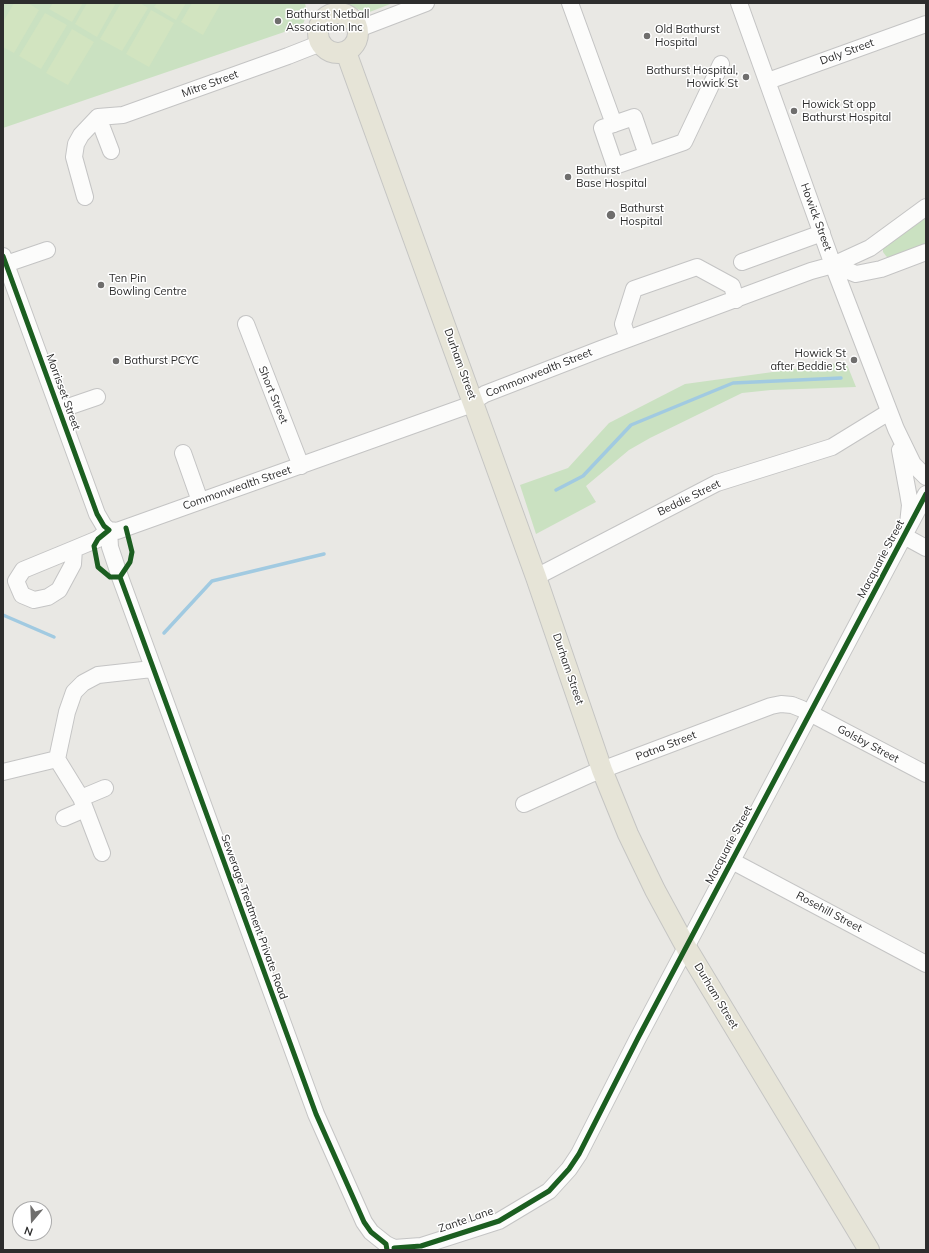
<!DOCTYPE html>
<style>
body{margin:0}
#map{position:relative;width:929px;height:1253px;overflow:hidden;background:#e9e8e4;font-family:Mulish,sans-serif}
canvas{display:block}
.frame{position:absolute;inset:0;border:4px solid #2d2d2d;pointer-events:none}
.north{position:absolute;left:12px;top:1201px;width:40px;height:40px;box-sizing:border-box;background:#fff;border:1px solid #ababab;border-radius:50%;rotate:199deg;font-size:11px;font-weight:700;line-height:16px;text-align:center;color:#2d2d2d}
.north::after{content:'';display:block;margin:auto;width:14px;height:18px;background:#6f6e6d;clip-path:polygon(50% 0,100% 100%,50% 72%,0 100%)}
</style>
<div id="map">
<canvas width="929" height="1253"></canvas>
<div class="frame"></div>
<div class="north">N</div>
</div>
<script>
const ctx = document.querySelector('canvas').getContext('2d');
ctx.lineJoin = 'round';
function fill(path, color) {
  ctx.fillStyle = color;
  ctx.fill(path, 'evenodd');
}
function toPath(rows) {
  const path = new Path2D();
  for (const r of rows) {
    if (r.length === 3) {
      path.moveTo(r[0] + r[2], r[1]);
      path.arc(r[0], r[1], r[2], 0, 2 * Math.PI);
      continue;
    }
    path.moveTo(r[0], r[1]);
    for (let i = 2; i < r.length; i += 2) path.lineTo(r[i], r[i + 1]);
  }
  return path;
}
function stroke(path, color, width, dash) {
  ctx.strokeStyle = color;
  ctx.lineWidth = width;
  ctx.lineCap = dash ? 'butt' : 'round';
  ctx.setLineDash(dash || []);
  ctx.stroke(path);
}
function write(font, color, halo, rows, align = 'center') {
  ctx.font = font + ' Mulish,sans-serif';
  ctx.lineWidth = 3;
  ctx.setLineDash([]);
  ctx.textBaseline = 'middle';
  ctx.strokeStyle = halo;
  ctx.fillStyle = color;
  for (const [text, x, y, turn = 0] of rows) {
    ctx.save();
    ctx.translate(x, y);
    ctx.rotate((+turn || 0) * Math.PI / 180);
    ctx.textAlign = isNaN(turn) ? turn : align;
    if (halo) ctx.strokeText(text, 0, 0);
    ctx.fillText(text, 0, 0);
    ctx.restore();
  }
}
fill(toPath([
 [3,3,305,3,307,14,303,24,296,28,3,128],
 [344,3,393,3,367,13],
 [926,214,926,247,888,258,886,256,883,252,883,248],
 [846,362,856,387,771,390,742,393,650,438,629,450,586,486,596,502,536,534,520,485,568,468,609,423,685,384]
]), '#cae1c1');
fill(toPath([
 [14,3,28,3,39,10,14,53,3,47,3,22],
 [53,3,83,3,72,22,49,9],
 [87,3,116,3,97,37,75,24],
 [121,3,140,3,148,8,122,51,100,39],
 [157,3,186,3,176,20,154,7],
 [192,3,221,3,203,35,181,22],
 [151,10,174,23,149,67,126,54],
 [45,13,67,25,41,69,19,56],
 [72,29,94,42,68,85,46,73]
]), '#d2e4c0');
stroke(toPath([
 [556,490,583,476,631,425,733,383,841,378],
 [3,615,54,637],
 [164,633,212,581,324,554]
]), '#a1cae1', 3.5);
const minor = toPath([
 [570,3,614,124],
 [739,3,833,265,896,429,913,464,926,477],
 [358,29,426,3],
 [768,81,926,24],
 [98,117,123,115,288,56,321,43],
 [98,117,111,151],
 [647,155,634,117,602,128,615,166,684,142,721,64],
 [85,197,74,157,76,144,81,135,98,117],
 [3,256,97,514,104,526,109,530,117,531,464,407,485,394,601,349,811,271,833,265,870,248,926,207],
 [742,262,822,233],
 [6,264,47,250],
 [833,265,856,274,881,269,926,252],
 [246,324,301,466],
 [628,339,623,324,634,289,697,267,732,286,736,300],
 [59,410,97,397],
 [900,450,908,493,910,505,908,524],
 [183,453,200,501],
 [109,530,110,547,120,577,316,1114,364,1222,371,1232,386,1244,394,1248,421,1246,499,1221,549,1191,569,1169,579,1154,638,1038,926,494],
 [904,536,926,548],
 [74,549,73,564,59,590,48,597,34,600,22,595,16,581,23,570,74,549,98,539,109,530],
 [536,577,717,483,832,447,889,412],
 [3,772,57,759],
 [81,798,105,788],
 [524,804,591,774,771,706,781,704,792,705,802,709,926,774],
 [64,818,85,809],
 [102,853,81,798,57,759,67,712,74,692,83,683,98,675,152,669],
 [732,861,926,964]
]);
const major = toPath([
 [338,33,20],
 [346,52,536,577,602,770,628,834,655,890,686,947,869,1250]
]);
stroke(minor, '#c4c4c4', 18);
stroke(major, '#c5c5c3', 22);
stroke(minor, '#fcfcfb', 16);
stroke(major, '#e6e4d7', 20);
stroke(toPath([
 [3,256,97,514,104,526,109,530,98,539,94,546,98,567,110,577,120,577],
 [120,577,316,1114,364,1222,371,1232,386,1244,387,1250],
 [120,577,130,562,132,552,126,528],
 [394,1248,421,1246,499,1221,549,1191,569,1169,579,1154,638,1038,926,494]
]), '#1b5e20', 5);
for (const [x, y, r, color] of [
 [278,21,4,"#6f6e6d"],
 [647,36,4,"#6f6e6d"],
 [746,77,4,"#6f6e6d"],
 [794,111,4,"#6f6e6d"],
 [568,177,4,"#6f6e6d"],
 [611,215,5,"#6f6e6d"],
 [101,285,4,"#6f6e6d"],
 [854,360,4,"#6f6e6d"],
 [116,361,4,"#6f6e6d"]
]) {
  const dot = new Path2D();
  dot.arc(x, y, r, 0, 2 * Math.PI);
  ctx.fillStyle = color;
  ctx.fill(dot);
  stroke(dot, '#fff', 1.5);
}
write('11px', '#2d2d2d', '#fff', [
 ["Bathurst Netball",286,15],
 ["Association Inc",286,28],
 ["Old Bathurst",655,30],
 ["Hospital",655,43],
 ["Bathurst Hospital,",738,71,"right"],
 ["Howick St",738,84,"right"],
 ["Howick St opp",802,105],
 ["Bathurst Hospital",802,118],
 ["Bathurst",576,171],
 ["Base Hospital",576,184],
 ["Bathurst",620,209],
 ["Hospital",620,222],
 ["Ten Pin",109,279],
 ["Bowling Centre",109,292],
 ["Howick St",846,354,"right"],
 ["after Beddie St",846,367,"right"],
 ["Bathurst PCYC",124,361]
], 'left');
write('11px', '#2d2d2d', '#fff', [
 ["Daly Street",847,52,-20],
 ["Mitre Street",210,84,-20],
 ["Howick Street",816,217,70],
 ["Durham Street",460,364,70],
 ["Commonwealth Street",539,373,-22],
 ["Morrisset Street",63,392,70],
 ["Short Street",273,395,68],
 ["Commonwealth Street",237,488,-19],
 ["Beddie Street",689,498,-26],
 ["Macquarie Street",881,559,-62],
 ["Durham Street",568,669,71],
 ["Golsby Street",868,744,28],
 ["Patna Street",666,746,-21],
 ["Macquarie Street",729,845,-62],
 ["Rosehill Street",829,912,28],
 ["Sewerage Treatment Private Road",254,917,70],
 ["Durham Street",716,996,59],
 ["Zante Lane",466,1220,-19]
]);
</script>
